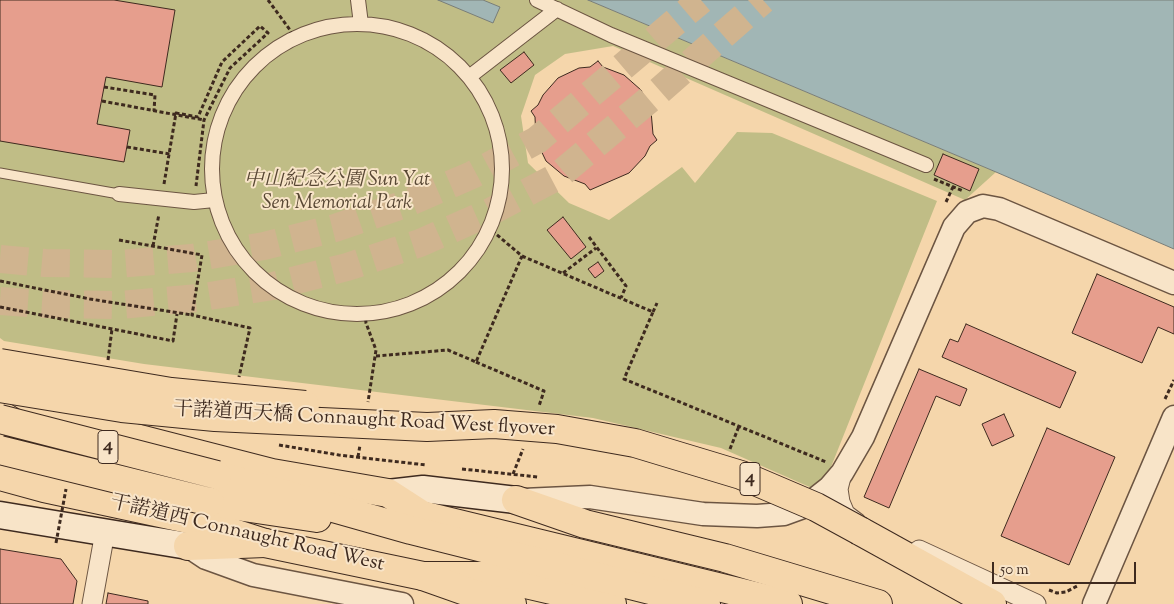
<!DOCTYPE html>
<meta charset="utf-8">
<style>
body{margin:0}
#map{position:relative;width:1174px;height:604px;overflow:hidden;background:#f5d6ab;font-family:"Sorts Mill Goudy",serif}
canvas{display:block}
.scale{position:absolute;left:992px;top:562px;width:144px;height:22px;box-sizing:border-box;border:2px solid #3e2a1f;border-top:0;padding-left:6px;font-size:15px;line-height:18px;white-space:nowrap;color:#3e2a1f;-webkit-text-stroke:4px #f8e4c8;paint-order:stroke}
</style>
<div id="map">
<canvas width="1174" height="604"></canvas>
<div class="scale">50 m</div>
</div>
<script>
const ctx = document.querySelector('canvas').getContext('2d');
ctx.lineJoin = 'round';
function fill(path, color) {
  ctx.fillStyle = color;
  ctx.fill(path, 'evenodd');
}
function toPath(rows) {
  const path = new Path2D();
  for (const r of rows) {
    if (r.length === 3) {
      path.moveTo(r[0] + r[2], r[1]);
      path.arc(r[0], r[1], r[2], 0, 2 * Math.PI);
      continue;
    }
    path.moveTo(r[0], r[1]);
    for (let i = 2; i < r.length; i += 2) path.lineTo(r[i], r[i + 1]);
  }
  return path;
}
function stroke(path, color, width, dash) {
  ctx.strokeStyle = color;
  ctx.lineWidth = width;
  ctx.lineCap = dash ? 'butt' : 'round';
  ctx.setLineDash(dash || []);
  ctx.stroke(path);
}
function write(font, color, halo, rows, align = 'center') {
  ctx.font = font + ' "Sorts Mill Goudy","Noto Serif TC",serif';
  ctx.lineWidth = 4;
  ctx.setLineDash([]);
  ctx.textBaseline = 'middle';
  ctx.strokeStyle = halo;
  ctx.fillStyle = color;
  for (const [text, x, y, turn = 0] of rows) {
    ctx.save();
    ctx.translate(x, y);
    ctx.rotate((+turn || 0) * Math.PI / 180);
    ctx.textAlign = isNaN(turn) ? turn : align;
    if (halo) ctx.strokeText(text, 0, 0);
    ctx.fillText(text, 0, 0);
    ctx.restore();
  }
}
fill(toPath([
 [0,0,588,0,996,172,965,200,613,46,565,54,535,75,521,116,528,163,569,203,609,220,682,167,695,183,737,132,772,133,937,201,821,492,721,448,593,418,144,364,4,341,0,338]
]), '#c0bd86');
const water = toPath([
 [438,0,483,0,500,7,493,23,438,0],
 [588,0,1174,0,1174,249,996,172,588,0]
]);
fill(water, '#a1b6b5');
stroke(water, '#797e79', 1);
const building = toPath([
 [0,0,114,0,175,10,162,87,106,77,97,124,130,130,124,162,0,141,0,0],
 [524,52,534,65,511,83,500,70,524,52],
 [598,61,603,67,624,75,641,90,651,111,653,134,657,140,650,146,645,156,629,173,590,190,585,184,564,176,546,161,536,140,535,117,531,111,538,105,543,95,558,78,579,68,590,67,598,61],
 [943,154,979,169,970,191,934,175,943,154],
 [563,217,586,247,571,259,547,230,563,217],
 [598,262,604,271,595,278,588,269,598,262],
 [1097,274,1174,307,1174,334,1158,327,1142,363,1072,333,1097,274],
 [966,324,1076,372,1060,408,942,357,950,339,958,342,966,324],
 [919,369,967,389,960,406,936,396,889,508,864,497,919,369],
 [1004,414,1014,436,992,446,982,424,1004,414],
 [1047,428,1115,457,1069,565,1001,536,1047,428],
 [0,549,61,559,77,581,73,604,0,604,0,549],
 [108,593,148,601,148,604,106,604,108,593]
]);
fill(building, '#e69e8d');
stroke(building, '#3e2a1f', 1);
stroke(toPath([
 [0,259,45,263,118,264,192,258,264,246,335,228,405,204,472,175,537,140,701,0],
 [0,301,43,304,120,305,197,298,273,286,347,267,420,243,490,212,558,176,651,98,763,0]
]), '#d0b48f', 28, [28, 14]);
const service = toPath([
 [0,173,119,194]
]);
const pedestrian = toPath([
 [358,0,361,24],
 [537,0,611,35,926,165],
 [357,169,145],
 [469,77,557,9],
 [119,194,194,202,214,200]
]);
const minor = toPath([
 [842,473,838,489,840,502,845,514,857,523],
 [919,550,1036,604],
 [92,604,105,532]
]);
const tertiary = toPath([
 [523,500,590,497,703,514,757,516,784,514,806,506,830,487,842,473,863,437,954,227,967,212,983,206,999,209,1174,283],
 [188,546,206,558,253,575,402,604],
 [1094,604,1174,417]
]);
const secondary = toPath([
 [388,493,423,489,516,500],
 [0,515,188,546]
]);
const primary = toPath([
 [16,390,53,413,93,427,272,473,388,493,422,515,788,604],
 [0,476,44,488,193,520,265,543,423,576,491,576,612,604]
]);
const trunk = toPath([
 [217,475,411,530,706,604],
 [516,500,585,524,725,558,878,604],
 [210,502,317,518],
 [860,531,992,604],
 [188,546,265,543],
 [423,576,485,598,512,604]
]);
stroke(service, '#6c5542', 11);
stroke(pedestrian, '#6c5542', 16);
stroke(minor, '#6c5542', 21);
stroke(tertiary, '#6c5542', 25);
stroke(secondary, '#3e2a1f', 29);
stroke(primary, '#3e2a1f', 30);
stroke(trunk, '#3e2a1f', 30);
stroke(toPath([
 [268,0,290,30,293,39],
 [104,87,155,95,154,111],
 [127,147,170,154],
 [934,179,963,191],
 [164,184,176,113,198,117,222,62,260,26,268,33,230,68,204,120,196,186],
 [946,202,953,187],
 [589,237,626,286,621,298],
 [119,240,202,255,192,315,250,328,239,377],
 [153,246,159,214],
 [522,256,653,312,624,379,826,462],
 [563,273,596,248],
 [0,281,90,299,192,315],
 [0,307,173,341,177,314],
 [653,312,657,303],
 [365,313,366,323,376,350,368,402],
 [376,356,448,350,476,362,522,256,490,229],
 [108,360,112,329],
 [476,362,544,391,539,406],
 [1165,399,1174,380],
 [279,445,339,455,426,465],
 [730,449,739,426],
 [358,457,360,445],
 [462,469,538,477],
 [513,474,523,449],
 [1049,590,1057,593,1066,592,1077,586]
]), '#3e2a1f', 3, [4, 2.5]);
stroke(service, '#f8e4c8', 9);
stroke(pedestrian, '#f8e4c8', 14);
stroke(minor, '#f8e4c8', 19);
stroke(tertiary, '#f8e4c8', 22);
stroke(secondary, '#f8e4c8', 26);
stroke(primary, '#f5d6ab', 28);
stroke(trunk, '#f5d6ab', 28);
const trunkBridge = toPath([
 [0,363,171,392,305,405],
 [0,388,122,408,215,417,427,427,494,424,557,429,635,443,741,475,816,507,860,531],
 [0,419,217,475],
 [0,450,210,502]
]);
stroke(trunkBridge, '#3e2a1f', 30, []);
stroke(toPath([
 [102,101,204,120],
 [56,543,66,489]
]), '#3e2a1f', 3, [4, 2.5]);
stroke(trunkBridge, '#f5d6ab', 28);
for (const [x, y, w] of [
 [108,447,20],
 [750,479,20]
]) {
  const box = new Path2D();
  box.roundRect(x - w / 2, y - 16.5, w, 33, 4);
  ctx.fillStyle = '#f8e4c8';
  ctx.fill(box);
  stroke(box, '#3e2a1f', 1);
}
write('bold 19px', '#3e2a1f', null, [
 ["4",108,447],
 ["4",750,479]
]);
write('italic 20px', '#584734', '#f8e4c8', [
 ["中山紀念公園 Sun Yat",337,182],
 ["Sen Memorial Park",337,205]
]);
write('20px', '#3e2a1f', '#f8e4c8', [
 ["干諾道西天橋 Connaught Road West flyover",364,421,3],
 ["干諾道西 Connaught Road West",247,535,13]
]);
</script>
